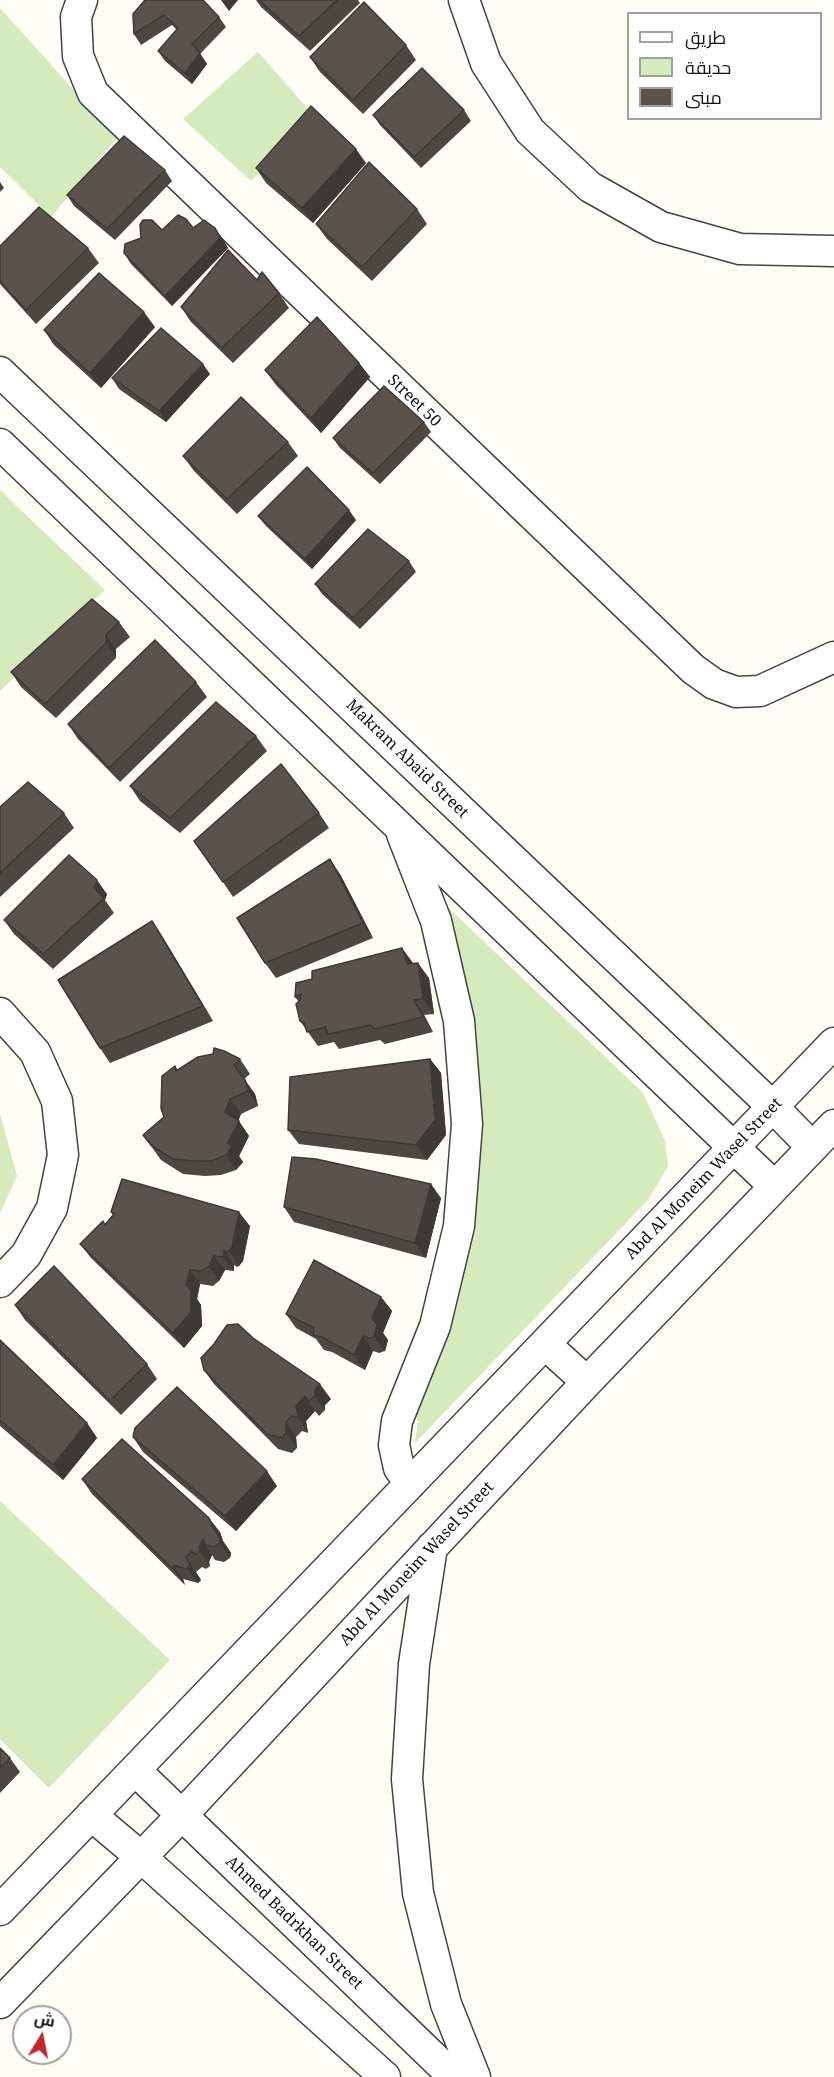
<!DOCTYPE html>
<meta charset="utf-8">
<style>
body{margin:0}
#map{position:relative;width:834px;height:2077px;overflow:hidden;background:#fffdf5;font-family:"Noto Serif",Cairo,serif}
canvas{display:block}
.legend{position:absolute;left:627px;top:12px;width:195px;height:108px;box-sizing:border-box;background:#fff;border:2px solid #a0a0a0;margin:0;padding:8px 10px;list-style:none;font-size:18px;color:#111}
.legend li{display:flex;align-items:center;gap:12px;height:30px}
.legend b{width:30px;border:2px solid #a0a0a0}
.north{position:absolute;left:12px;top:2005px;width:60px;height:60px;box-sizing:border-box;background:#fff;border:2px solid #a0a0a0;border-radius:50%;rotate:10deg;font-size:16px;font-weight:700;line-height:24px;text-align:center;color:#111}
.north::after{content:'';display:block;margin:auto;width:21px;height:27px;background:#c4262e;clip-path:polygon(50% 0,100% 100%,50% 72%,0 100%)}
</style>
<div id="map">
<canvas width="834" height="2077"></canvas>
<ul class="legend">
<li><b style="height:8px;background:#fff"></b>طريق</li>
<li><b style="height:16px;background:#d5ebbd"></b>حديقة</li>
<li><b style="height:16px;background:#5a524d"></b>مبنى</li>
</ul>
<div class="north">ش</div>
</div>
<script>
const ctx = document.querySelector('canvas').getContext('2d');
ctx.lineJoin = 'round';
function fill(path, color) {
  ctx.fillStyle = color;
  ctx.fill(path, 'evenodd');
}
function toPath(rows) {
  const path = new Path2D();
  for (const r of rows) {
    path.moveTo(r[0], r[1]);
    for (let i = 2; i < r.length; i += 2) path.lineTo(r[i], r[i + 1]);
  }
  return path;
}
function stroke(path, color, width, dash) {
  ctx.strokeStyle = color;
  ctx.lineWidth = width;
  ctx.lineCap = dash ? 'butt' : 'round';
  ctx.setLineDash(dash || []);
  ctx.stroke(path);
}
function write(font, color, halo, rows, align = 'center') {
  ctx.font = font + ' "Noto Serif",serif';
  ctx.lineWidth = 6;
  ctx.setLineDash([]);
  ctx.textBaseline = 'middle';
  ctx.strokeStyle = halo;
  ctx.fillStyle = color;
  for (const [text, x, y, turn = 0] of rows) {
    ctx.save();
    ctx.translate(x, y);
    ctx.rotate((+turn || 0) * Math.PI / 180);
    ctx.textAlign = isNaN(turn) ? turn : align;
    if (halo) ctx.strokeText(text, 0, 0);
    ctx.fillText(text, 0, 0);
    ctx.restore();
  }
}
fill(toPath([
 [0,8,117,138,51,217,0,167],
 [258,52,315,117,251,181,183,119],
 [0,490,105,590,0,691],
 [434,894,643,1093,665,1141,668,1166,648,1200,415,1443,418,1420,409,1404,474,1191],
 [0,1113,17,1176,0,1213],
 [0,1501,170,1660,49,1788,0,1739]
]), '#d5ebbd');
const minor = toPath([
 [82,0,76,17,78,56,93,93,693,669,714,684,736,692,760,691,834,657],
 [464,0,486,63,530,131,590,187,661,227,740,249,834,251],
 [0,372,773,1107,812,1147],
 [0,444,774,1186],
 [402,834,436,921,459,1021,467,1124,459,1226,435,1326,397,1421,394,1445,399,1468,410,1484],
 [0,1013,35,1052,57,1101,63,1155,52,1208,26,1255,0,1282],
 [545,1344,587,1382],
 [432,1547,414,1664,407,1779,418,1893,446,2004,475,2077],
 [135,1770,454,2077],
 [91,1815,141,1857,385,2077],
 [0,1910,834,1043],
 [0,2003,182,1815,587,1382,834,1125]
]);
stroke(minor, '#444', 33);
stroke(minor, '#fff', 30);
fill(toPath([
 [256,0,358,0,360,3,310,51,261,7],
 [133,14,219,17,226,27,200,54,207,64,192,84,165,61,158,51,177,30,172,25,141,45,134,34],
 [406,45,416,60,363,114,320,72,310,57],
 [464,110,471,121,421,168,380,125,373,115],
 [366,163,313,223,266,183,256,168],
 [165,170,172,181,115,240,74,206,67,195],
 [0,182,4,188,0,192],
 [417,209,427,224,372,281,327,239,316,224],
 [193,228,215,228,222,238,228,248,172,306,131,264,124,253,141,238,162,230],
 [0,246,88,248,99,263,36,324,0,284],
 [257,280,279,293,289,308,233,363,191,322,181,307],
 [155,327,101,388,54,345,44,330],
 [359,363,370,377,321,433,276,385,265,370],
 [210,374,166,422,119,389,112,378],
 [424,422,431,432,380,484,340,448,333,438],
 [288,442,298,456,237,514,194,471,183,456],
 [258,516,356,520,312,569,266,526],
 [409,561,416,572,360,629,322,594,315,584],
 [119,622,130,637,116,649,116,658,56,718,21,687,11,672],
 [196,682,207,697,120,782,78,739,68,724],
 [256,736,267,751,180,833,140,801,130,786],
 [0,807,64,813,74,828,0,897],
 [319,813,329,828,233,897,223,882],
 [340,874,373,938,276,978,265,963],
 [107,894,105,900,114,913,53,969,14,934,4,920],
 [152,921,162,936,213,1021,110,1063,100,1048],
 [413,963,429,978,434,1014,424,1015,433,1032,385,1044,380,1040,339,1049,334,1042,318,1046,300,1021,299,1002,295,997,296,983],
 [240,1059,250,1074,244,1079,255,1094,258,1106,241,1114,238,1121,249,1136,239,1156,243,1162,236,1170,221,1175,205,1176,183,1174,161,1160,143,1135,164,1117,175,1066,178,1070],
 [430,1059,441,1073,446,1135,427,1160,299,1144,288,1130],
 [441,1198,426,1258,294,1222,284,1207],
 [111,1212,250,1226,243,1261,239,1266,237,1267,234,1265,234,1271,225,1270,219,1281,213,1286,200,1284,197,1299,201,1305,202,1326,184,1348,91,1258,80,1244,105,1224,113,1215],
 [381,1297,392,1311,383,1333,388,1340,385,1351,379,1353,373,1351,365,1370,332,1352,324,1350,316,1339,296,1328,286,1314],
 [15,1305,147,1364,157,1379,121,1415,25,1320],
 [253,1338,331,1399,325,1405,325,1410,319,1416,315,1411,306,1421,308,1433,302,1431,296,1437,297,1448,292,1453,278,1449,214,1384,204,1370],
 [0,1340,87,1423,97,1438,63,1480,0,1426],
 [133,1437,277,1486,236,1531,143,1452],
 [82,1479,220,1532,223,1541,231,1553,230,1558,224,1562,215,1560,212,1555,209,1562,210,1566,206,1569,202,1567,196,1572,201,1580,198,1583,183,1579,185,1585,92,1494],
 [0,1748,10,1758,20,1772,0,1793]
]), '#4d4742');
fill(toPath([
 [221,0,238,0,229,11],
 [200,53,207,64,192,84,185,73],
 [356,149,366,163,313,223,302,208],
 [215,228,222,238,228,248,172,306,165,296],
 [144,312,155,327,101,388,90,373],
 [359,363,370,377,321,433,311,418],
 [203,364,210,374,166,422,159,411],
 [349,510,356,520,312,569,305,559],
 [106,635,116,649,116,658,106,643],
 [330,859,340,874,373,938,363,923],
 [97,880,107,894,105,900,94,888],
 [152,921,162,936,213,1021,203,1006],
 [402,948,413,963,417,979,407,964],
 [418,963,429,978,434,1014,423,999],
 [414,1000,424,1015,433,1032,423,1017],
 [430,1059,441,1073,446,1135,427,1160,416,1145],
 [245,1080,255,1094,258,1106,248,1091],
 [230,1099,241,1114,236,1126,225,1112],
 [239,1121,249,1136,239,1156,243,1162,236,1170,226,1155,228,1143],
 [431,1184,441,1198,426,1258,415,1243],
 [239,1212,250,1226,243,1261,239,1266,229,1251],
 [224,1250,234,1265,234,1271,223,1257],
 [214,1256,225,1270,219,1281,209,1266],
 [190,1270,200,1284,197,1299,201,1305,202,1326,184,1348,173,1333],
 [381,1297,392,1311,383,1333,388,1340,385,1351,374,1337,372,1318],
 [363,1336,373,1351,365,1370,354,1355],
 [320,1384,331,1399,325,1405,325,1410,315,1396,315,1390],
 [305,1396,315,1411,306,1421,308,1433,298,1418,296,1406],
 [286,1422,296,1437,297,1448,286,1433],
 [87,1423,97,1438,63,1480,53,1465],
 [267,1471,277,1486,236,1531,225,1516],
 [209,1518,220,1532,223,1541,231,1553,230,1558,220,1543],
 [203,1539,205,1545,212,1555,209,1562,210,1566,200,1551,199,1547],
 [186,1557,201,1580,198,1583,187,1569],
 [173,1565,183,1579,185,1585,174,1570]
]), '#3f3936');
const building = toPath([
 [145,0,203,0,219,17,192,44,200,53,185,73,158,51,178,28,164,15,134,34,133,14,145,0],
 [259,0,337,0,299,36,259,0],
 [364,2,406,45,353,100,310,57,364,2],
 [422,68,464,110,414,157,373,115,422,68],
 [311,106,356,149,302,208,256,168,311,106],
 [124,136,165,170,107,229,67,195,124,136],
 [369,162,417,209,362,267,316,224,369,162],
 [39,207,88,248,26,310,0,281,0,246,39,207],
 [178,215,186,219,193,228,204,220,215,228,220,238,165,296,124,253,125,244,141,238,140,225,143,220,152,220,162,230,178,215],
 [228,250,257,280,262,272,279,293,222,348,181,307,228,250],
 [99,273,144,312,90,373,44,330,99,273],
 [317,317,359,363,311,418,265,370,317,317],
 [161,328,203,364,159,411,112,378,161,328],
 [384,386,424,422,373,473,333,438,384,386],
 [241,397,288,442,227,499,183,456,241,397],
 [307,467,349,510,305,559,258,516,307,467],
 [368,529,409,561,353,618,315,584,368,529],
 [92,599,119,622,106,635,106,643,45,704,11,672,92,599],
 [155,640,196,682,109,768,68,724,155,640],
 [216,702,256,736,170,818,130,786,216,702],
 [281,764,319,813,223,882,194,841,281,764],
 [28,782,64,813,0,873,0,807,28,782],
 [69,855,97,880,94,888,104,898,43,954,4,920,69,855],
 [330,859,363,923,265,963,237,918,330,859],
 [152,921,203,1006,100,1048,58,980,152,921],
 [402,948,407,964,418,963,423,999,414,1000,423,1017,375,1029,370,1025,328,1034,326,1027,307,1032,304,1023,300,1021,296,1004,300,1000,301,994,295,997,296,983,312,979,312,971,402,948],
 [214,1048,224,1051,240,1059,234,1065,245,1080,248,1091,230,1099,225,1112,239,1121,228,1143,232,1147,226,1155,211,1161,194,1161,173,1159,151,1145,143,1135,164,1117,161,1108,162,1076,175,1066,176,1071,198,1057,213,1054,214,1048],
 [430,1059,435,1120,416,1145,288,1130,290,1077,430,1059],
 [292,1157,316,1159,431,1184,415,1243,284,1207,292,1157],
 [122,1179,239,1212,232,1247,229,1251,226,1252,224,1250,223,1257,214,1256,209,1266,202,1271,190,1270,186,1285,191,1290,191,1312,173,1333,80,1244,103,1221,105,1225,114,1214,111,1212,122,1179],
 [314,1260,381,1297,372,1318,377,1325,374,1337,369,1338,363,1336,354,1355,322,1337,313,1335,314,1328,286,1314,314,1260],
 [54,1266,147,1364,110,1401,15,1305,54,1266],
 [238,1324,253,1338,320,1384,315,1390,315,1396,309,1401,305,1396,296,1406,298,1418,292,1416,286,1422,286,1433,282,1438,267,1434,204,1370,201,1358,214,1344,227,1325,238,1324],
 [0,1340,87,1423,53,1465,0,1420,0,1340],
 [177,1387,267,1471,225,1516,133,1437,135,1428,177,1387],
 [122,1439,209,1518,213,1528,220,1538,220,1543,214,1547,205,1545,203,1539,199,1547,200,1551,196,1554,191,1552,186,1557,190,1565,187,1569,173,1565,174,1570,82,1479,122,1439],
 [0,1748,10,1758,0,1768,0,1748]
]);
fill(building, '#5a524d');
stroke(building, '#3f3936', 1.5);
write('16px', '#111', '#fff', [
 ["Street 50",414,401,44],
 ["Makram Abaid Street",407,759,44],
 ["Abd Al Moneim Wasel Street",704,1179,-46],
 ["Abd Al Moneim Wasel Street",417,1564,-47],
 ["Ahmed Badrkhan Street",294,1923,44]
]);
</script>
